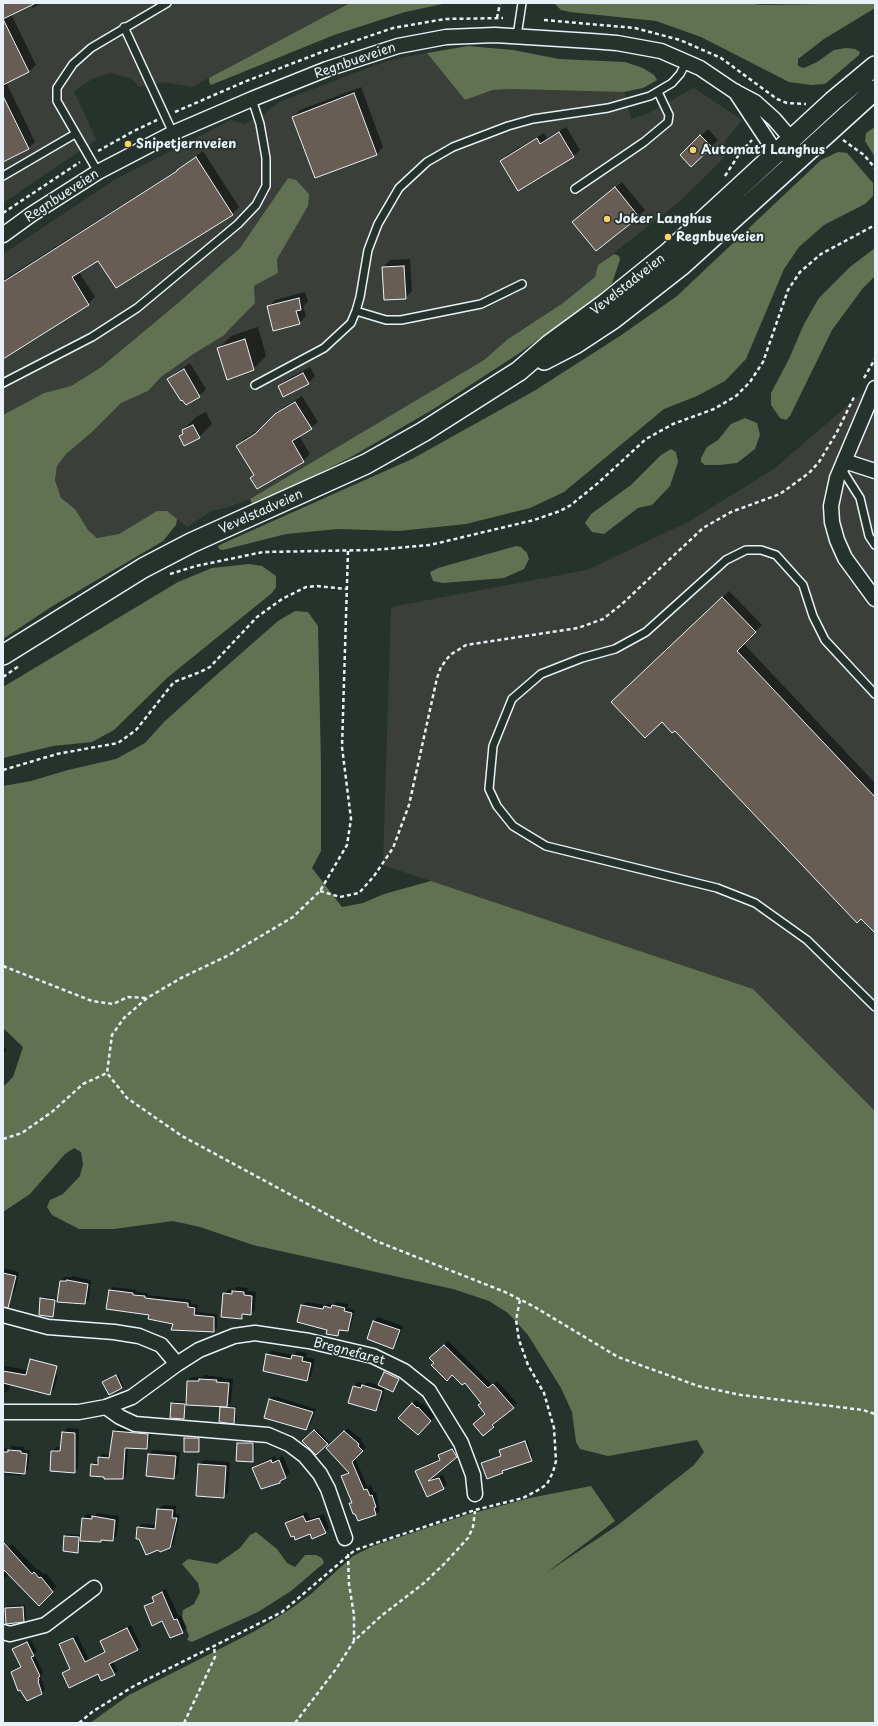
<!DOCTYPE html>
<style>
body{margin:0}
#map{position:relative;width:878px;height:1726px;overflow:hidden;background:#26332d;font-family:"Playpen Sans",sans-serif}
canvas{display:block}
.frame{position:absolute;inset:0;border:4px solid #e8f1f8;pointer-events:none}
</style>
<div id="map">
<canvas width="878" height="1726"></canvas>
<div class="frame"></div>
</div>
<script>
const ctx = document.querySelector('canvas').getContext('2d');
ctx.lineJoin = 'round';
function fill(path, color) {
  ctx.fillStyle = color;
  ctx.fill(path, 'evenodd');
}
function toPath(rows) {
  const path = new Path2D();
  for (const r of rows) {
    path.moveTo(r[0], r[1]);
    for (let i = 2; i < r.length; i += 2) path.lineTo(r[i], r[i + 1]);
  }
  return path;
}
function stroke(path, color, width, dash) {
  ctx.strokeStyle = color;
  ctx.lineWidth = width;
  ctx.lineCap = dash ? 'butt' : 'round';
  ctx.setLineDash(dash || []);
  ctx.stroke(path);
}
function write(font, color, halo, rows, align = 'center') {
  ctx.font = font + ' "Playpen Sans",sans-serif';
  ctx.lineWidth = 3.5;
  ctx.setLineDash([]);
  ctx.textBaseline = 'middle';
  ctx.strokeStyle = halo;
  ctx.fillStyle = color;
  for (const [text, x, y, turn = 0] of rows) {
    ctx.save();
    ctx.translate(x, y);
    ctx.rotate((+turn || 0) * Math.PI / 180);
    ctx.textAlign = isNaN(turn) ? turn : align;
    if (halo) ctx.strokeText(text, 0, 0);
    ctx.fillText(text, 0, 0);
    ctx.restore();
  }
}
fill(toPath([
 [3,3,350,3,192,87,162,82,140,87,130,78,109,73,92,79,74,91,96,140,3,203],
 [749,3,801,3,761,5],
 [427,53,465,100,493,90,512,89,624,92,631,119,647,114,694,88,742,120,725,141,726,153,722,160,679,202,598,265,595,277,563,303,508,339,484,360,250,499,229,507,211,511,187,527,167,511,157,511,119,534,97,538,88,530,75,509,61,498,55,480,57,466,66,454,91,433,121,403,148,391,161,377,195,353,223,336,255,303,254,286,278,273,277,259,289,237,288,178,240,248,178,303,100,368,71,386,44,393,3,415,3,254,116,179,231,120,244,124,264,114,279,102,373,66,395,59],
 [875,382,875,1111,753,989,383,865,391,607,587,570,688,522,774,469]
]), '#3a4039');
fill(toPath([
 [350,3,447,3,405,12,334,35,211,85,209,82,209,78],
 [554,3,749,3,761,5,875,3,875,8,824,39,798,59,798,66,804,68,817,62,834,50,846,48,855,49,860,52,859,55,825,84,811,85,789,82,701,37,656,21,570,12,561,10],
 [468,46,513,50,559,59,625,62,643,68,654,75,657,80,643,88,624,92,512,89,493,90,465,100,427,53],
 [875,127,875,157,865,141,866,133],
 [838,152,847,153,873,183,873,196,865,204,824,225,799,247,784,269,746,359,725,381,697,396,664,409,564,492,530,508,466,524,399,531,338,529,286,534,223,550,219,549,218,546,226,542,412,459,534,391,620,336,677,296,821,160],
 [288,178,296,180,309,194,308,206,277,259,278,273,254,286,255,303,223,336,195,353,161,377,148,391,121,403,91,433,66,454,57,466,55,480,61,498,75,509,88,530,97,538,119,534,157,511,167,511,177,519,176,525,163,541,51,607,3,639,3,415,44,393,71,386,100,368,178,303,240,248],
 [875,248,875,276,863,288,832,330,790,416,786,420,780,418,771,405,771,393,789,359,804,324,819,298,850,267],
 [614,254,619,256,620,260,612,283,598,297,518,354,432,410,351,457,261,503,252,504,250,499,484,360,508,339,563,303,595,277,598,265],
 [745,418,757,423,760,435,755,449,737,463,719,465,705,465,701,462,701,458,707,447,718,440,731,424],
 [671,449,676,452,678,462,670,486,652,505,638,508,604,534,592,532,585,523,591,514,631,485,661,455],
 [516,546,521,547,527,553,529,559,524,569,504,578,443,583,433,581,430,572,438,568],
 [249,564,262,566,276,576,276,587,272,593,167,678,114,730,92,742,53,746,3,758,3,687,178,582,212,568],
 [295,611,308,612,318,626,321,766,321,851,312,868,342,907,363,903,384,894,431,881,753,989,875,1111,875,1723,90,1723,129,1695,255,1631,289,1610,311,1594,353,1556,373,1546,466,1515,530,1498,591,1486,615,1521,546,1573,618,1525,694,1465,704,1452,697,1440,608,1456,580,1449,576,1442,572,1412,561,1388,528,1335,508,1313,489,1301,453,1289,253,1245,200,1227,173,1221,114,1229,79,1229,52,1215,47,1207,50,1200,63,1194,80,1176,83,1164,81,1152,74,1148,65,1154,30,1194,3,1212,3,1087,13,1077,23,1047,3,1028,3,786,31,781,68,770,116,759,145,743,164,722,205,685,278,621],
 [256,1532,277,1549,287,1563,295,1567,305,1555,316,1555,322,1558,324,1563,291,1591,258,1612,192,1642,187,1640,189,1636,182,1618,183,1610,194,1604,200,1592,198,1583,182,1564,188,1559,217,1564,240,1548,250,1535]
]), '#617152');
fill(toPath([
 [3,3,42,3,33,8,31,4,11,14,36,65,29,71,6,82,35,142,28,148,3,161],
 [361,87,383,147,377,154,293,117,300,110],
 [566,127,580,150,573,156,501,161,508,154,544,133,547,138],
 [708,129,718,140,691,166,681,155],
 [203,151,239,207,232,214,98,259,79,272,95,297,88,304,6,356,3,350,3,280,179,169],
 [622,182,645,210,638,216,580,215],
 [410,259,412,291,405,298,383,267,390,260],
 [305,292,308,302,303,306,306,316,299,323,268,307,275,300],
 [258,327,266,356,253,369,218,349,231,336],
 [190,363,206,389,199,396,169,379,175,373],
 [310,367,315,376,308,383,279,386,286,380],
 [302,396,318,422,299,436,310,454,303,461,257,488,255,475,237,446,244,439,263,427,283,408],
 [206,412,212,424,199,437,180,436,184,433,183,430,196,417],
 [729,591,762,625,743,643,875,783,875,932,675,730,619,696],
 [3,1046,7,1050,3,1054],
 [3,1268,19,1272,15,1291,11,1295,3,1293],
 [73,1276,91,1280,89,1299,85,1303,61,1281,65,1277,71,1277],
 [113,1287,136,1290,136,1292,148,1293,148,1295,191,1300,191,1304,198,1305,197,1312,217,1314,217,1328,213,1331,174,1323,150,1314,107,1309,110,1290],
 [237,1287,248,1288,247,1291,256,1292,255,1310,250,1314,245,1314,241,1318,224,1294,229,1289,234,1290],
 [43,1297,56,1298,54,1314,53,1316,41,1299],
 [306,1302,326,1305,328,1303,334,1305,337,1302,348,1304,347,1308,355,1310,351,1327,347,1330,342,1329,337,1335,302,1306],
 [378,1317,403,1326,397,1343,393,1347,368,1338,374,1321],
 [448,1341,492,1385,497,1381,517,1403,483,1435,486,1413,482,1402,465,1381,431,1358],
 [272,1351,294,1355,297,1351,307,1353,306,1357,315,1359,311,1376,307,1380,267,1355],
 [3,1364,4,1366,58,1375,54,1389,50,1394,10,1384,9,1390,3,1394],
 [386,1371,400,1377,394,1389,385,1387,380,1405,376,1410,350,1402,354,1386,358,1382,365,1384,367,1382,379,1385],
 [118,1374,123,1386,122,1388,103,1382],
 [205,1375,233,1379,231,1402,227,1406,236,1406,236,1421,234,1423,221,1408,223,1406,186,1404,185,1416,183,1418,172,1403,174,1401,187,1402,188,1381,192,1377,202,1377],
 [274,1396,316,1409,310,1425,306,1429,270,1399],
 [416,1400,422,1404,423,1403,435,1416,422,1430,412,1404],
 [67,1428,79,1429,78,1468,74,1472,51,1470,52,1451,57,1447,61,1447,63,1433],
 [117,1428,151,1431,149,1445,146,1448,128,1448,126,1475,123,1478,105,1476,92,1465,96,1462,99,1462,99,1457,102,1454,110,1455,114,1431],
 [348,1428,362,1440,361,1441,366,1447,355,1457,367,1487,371,1485,374,1493,376,1492,380,1511,376,1514,351,1504,352,1502,343,1476,349,1471,327,1448],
 [316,1429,329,1442,316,1454,304,1441],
 [187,1437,200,1437,200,1450,198,1451,185,1438],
 [527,1440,533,1458,531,1460,504,1469,503,1473,482,1463,502,1455,500,1450,502,1448],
 [240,1441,255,1442,254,1459,252,1461,238,1443],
 [12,1446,24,1447,24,1450,30,1450,28,1469,20,1476,3,1474,3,1448,10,1449],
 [456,1446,460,1453,429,1479,443,1475,447,1485,427,1496,416,1471,420,1468,440,1458,439,1455,442,1452],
 [153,1450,180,1452,178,1473,174,1478,149,1455],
 [275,1456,276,1459,283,1456,290,1473,280,1482,253,1468,258,1464],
 [204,1460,230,1462,228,1492,223,1497,199,1465],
 [163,1505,176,1506,176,1514,180,1514,174,1543,170,1547,138,1528,142,1524,157,1525,158,1509],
 [307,1512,310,1519,324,1514,329,1528,325,1533,310,1533,286,1523,290,1519],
 [97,1513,119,1516,117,1535,113,1540,103,1539,100,1541,80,1540,79,1550,78,1552,64,1551,65,1536,67,1534,82,1535,83,1518,87,1514,95,1515],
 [12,1544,37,1570,38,1569,44,1574,46,1573,57,1587,39,1604,9,1574,3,1580,3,1551],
 [166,1589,179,1617,181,1615,187,1628,182,1632,145,1607,154,1600,153,1597,157,1593],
 [25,1605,26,1619,24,1621,6,1608,8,1606],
 [131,1625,141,1646,137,1650,113,1661,118,1671,114,1674,63,1673,71,1668,61,1645,65,1641,77,1635,89,1659,105,1651,101,1641,105,1637],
 [30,1639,37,1651,34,1654,43,1672,41,1677,45,1690,41,1693,18,1689,13,1679,15,1677,12,1672,21,1666,13,1649]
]), '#0007');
const building = toPath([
 [3,3,36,3,3,19,29,72,3,85,3,3],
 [354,93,377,155,315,178,292,117,354,93],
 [3,96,29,149,3,162,3,96],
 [559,132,574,157,518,191,500,161,537,138,540,144,559,132],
 [700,135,712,147,691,167,680,155,700,135],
 [196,157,233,215,116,288,98,261,72,277,89,305,3,359,3,282,177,171,177,170,196,157],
 [615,187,639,217,596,251,572,222,615,187],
 [404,266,406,299,384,300,382,267,404,266],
 [299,298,301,310,296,311,300,324,273,331,267,306,299,298],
 [245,339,254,370,227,380,217,348,245,339],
 [184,369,200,397,186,405,182,400,181,401,167,379,184,369],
 [303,373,309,384,283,397,278,386,303,373],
 [295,402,312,429,292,441,304,462,257,489,250,478,254,475,236,446,255,434,275,414,295,402],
 [193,425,200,438,184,446,179,436,183,434,182,430,193,425],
 [722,597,756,632,737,651,875,797,875,933,861,919,857,923,675,731,672,733,662,722,645,738,611,702,722,597],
 [3,1273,16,1276,8,1308,3,1307,3,1273],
 [67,1280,88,1284,85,1304,57,1302,60,1281,67,1281,67,1280],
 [109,1290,133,1293,133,1295,145,1296,145,1298,188,1303,188,1307,195,1308,194,1315,214,1317,214,1332,171,1330,173,1324,148,1319,149,1315,106,1309,109,1290],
 [232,1291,244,1292,244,1295,252,1296,251,1315,242,1314,242,1319,221,1317,223,1293,232,1294,232,1291],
 [40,1298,55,1300,53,1317,39,1315,40,1298],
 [301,1305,323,1309,324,1306,331,1308,332,1305,345,1308,344,1311,352,1313,348,1331,339,1330,338,1336,326,1334,327,1330,297,1322,301,1305],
 [373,1321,400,1330,393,1349,367,1339,373,1321],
 [444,1345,488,1388,493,1384,514,1408,492,1425,494,1427,483,1436,473,1424,485,1414,478,1405,481,1403,465,1383,462,1385,452,1375,447,1381,431,1365,434,1363,429,1358,444,1345],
 [266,1354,291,1359,292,1355,303,1357,302,1361,311,1363,307,1381,263,1371,266,1354],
 [30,1359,57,1366,50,1395,3,1383,3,1371,26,1375,30,1359],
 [384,1372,399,1379,393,1392,378,1385,384,1372],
 [116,1375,122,1388,109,1395,102,1382,116,1375],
 [199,1379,217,1380,216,1382,229,1383,227,1407,186,1405,187,1381,199,1381,199,1379],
 [362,1385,382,1391,376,1411,348,1403,353,1386,361,1388,362,1385],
 [269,1399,313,1412,306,1430,264,1418,269,1399],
 [171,1403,185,1404,184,1419,170,1418,171,1403],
 [412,1403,417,1408,418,1407,431,1421,418,1435,398,1418,412,1403],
 [220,1407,235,1408,234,1424,219,1422,220,1407],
 [314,1430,328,1444,316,1455,302,1441,314,1430],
 [113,1431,148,1434,147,1449,125,1448,123,1479,104,1479,104,1477,90,1476,91,1464,98,1465,98,1457,109,1458,113,1431],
 [344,1431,359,1444,358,1446,363,1451,352,1462,364,1490,367,1489,370,1496,372,1495,376,1507,374,1508,376,1515,358,1521,355,1514,353,1514,349,1503,352,1503,341,1476,349,1473,326,1448,344,1431],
 [62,1432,75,1433,75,1473,50,1471,51,1451,60,1451,62,1432],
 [184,1438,199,1438,199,1452,184,1452,184,1438],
 [525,1441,532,1461,502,1471,503,1473,487,1479,481,1463,501,1456,499,1450,525,1441],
 [237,1443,253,1443,253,1462,236,1461,237,1443],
 [452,1449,457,1457,428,1481,439,1478,444,1489,427,1497,415,1471,440,1460,438,1455,452,1449],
 [8,1450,21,1451,21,1453,27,1454,25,1474,3,1472,3,1452,8,1452,8,1450],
 [148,1454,176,1456,174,1479,146,1476,148,1454],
 [271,1460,272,1463,279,1460,286,1478,280,1481,280,1483,261,1489,252,1468,271,1460],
 [198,1464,226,1466,224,1498,196,1496,198,1464],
 [157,1509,173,1510,172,1518,177,1518,170,1548,160,1552,158,1550,146,1555,139,1539,136,1539,137,1527,155,1529,157,1509],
 [92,1516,115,1520,113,1541,101,1540,101,1542,80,1541,82,1518,92,1519,92,1516],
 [303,1516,306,1522,319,1518,326,1533,312,1539,310,1534,295,1540,294,1536,291,1537,285,1523,303,1516],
 [64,1536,79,1537,78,1553,63,1551,64,1536],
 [3,1542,32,1574,34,1572,39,1578,41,1577,53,1592,39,1606,3,1569,3,1542],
 [162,1592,174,1620,177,1619,183,1633,170,1638,162,1621,152,1626,144,1606,154,1602,152,1597,162,1592],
 [23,1607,24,1622,6,1624,5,1608,23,1607],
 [127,1628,138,1650,109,1664,115,1675,101,1681,98,1674,69,1688,62,1673,70,1669,59,1644,73,1638,85,1662,105,1652,100,1641,127,1628],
 [27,1642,34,1656,31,1657,40,1676,38,1678,39,1680,38,1681,42,1694,27,1701,20,1690,18,1691,11,1672,21,1667,12,1649,27,1642]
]);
fill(building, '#685d54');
stroke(building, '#e8f1f8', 1);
const lane = toPath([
 [124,27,173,133],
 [517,36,522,3],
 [98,172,57,101,57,88,73,64,91,48,167,3],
 [3,176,75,134],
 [575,189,644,142,668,122,669,115,658,92],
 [356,311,386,320,401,320,481,304,522,284],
 [3,383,92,337,137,308,238,224,256,205,266,186,266,158,260,124,252,99],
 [255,385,324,348,351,323,356,311,360,297,368,250,378,224,399,188,427,162,453,147,508,126,533,119,608,108,650,96,672,83,680,74,687,61],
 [841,468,860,498,869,536,875,545],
 [875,694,825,640,813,616,803,585,776,555,761,550,746,550,726,560,646,632,615,649,582,658,541,674,512,699,493,746,489,789,497,806,513,826,546,846,717,888,755,903,807,940,875,1007]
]);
const street = toPath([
 [735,91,772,147,778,153,786,155],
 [3,235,32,214,98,172,173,133,252,99,327,69,398,46,446,37,495,35,591,41,617,43,661,51,700,68,734,91,755,102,774,119,792,140,797,160],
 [875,388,837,478,831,506,832,522,837,540,845,558,875,599],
 [844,461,875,471],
 [3,1315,48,1327,114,1332,139,1336,161,1345,177,1364],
 [106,1407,120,1417,135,1424,268,1435,289,1444,305,1456,320,1474,328,1489,345,1538],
 [3,1412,79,1412,106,1407,132,1397,177,1364,199,1350,234,1336,255,1333,309,1341,373,1356,404,1371,429,1391,461,1443,473,1475,475,1494],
 [3,1632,10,1634,45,1625,94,1588]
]);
const secondary = toPath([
 [544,360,575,344,613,319,682,265,875,90],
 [3,655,143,568,191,543,366,464,423,432,519,371,549,345,605,304,668,253,833,101,875,66]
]);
stroke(lane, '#e8f1f8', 10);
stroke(street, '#e8f1f8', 17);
stroke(secondary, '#e8f1f8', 22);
stroke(toPath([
 [497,18,500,3],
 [544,20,635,28,680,40,721,58,777,99,787,103,806,104],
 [175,112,244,82,322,52,393,28,445,19,503,18],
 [843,140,864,155,875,168],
 [98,151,132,132,157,120],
 [725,176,740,153,752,140],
 [3,213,80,162],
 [864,378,875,359],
 [348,551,342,747,351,819,347,845,320,891,293,917,229,955,181,978,147,998,124,1018,112,1035,107,1073,127,1098,182,1136,376,1241,505,1292,533,1306,618,1357,698,1386,741,1395,863,1410,875,1414],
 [170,574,196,566,263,552,373,550,430,545,534,520,560,511,571,505,598,483,646,439,673,424,714,409,736,396,750,382,763,362,788,290,800,272,821,254,875,225],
 [3,677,19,666],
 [3,770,57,754,118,743,136,730,174,682,200,672,210,667,257,617,282,599,306,587,317,586,346,589],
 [320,891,340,897,359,893,374,876,393,848,409,805,437,678,441,667,450,655,466,645,578,628,603,619,622,604,703,528,731,512,780,494,809,473,819,462,837,432,855,395],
 [3,966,92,1001,113,1004,128,997,146,998],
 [3,1139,22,1133,53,1111,83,1084,107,1073],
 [348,1554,349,1584,354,1615,354,1640],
 [79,1723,92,1712,134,1686,282,1612,355,1550,475,1510,523,1498,540,1489,547,1484,553,1472,556,1461,554,1428,544,1393,528,1365,519,1340,516,1320,520,1300],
 [184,1723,215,1657,214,1646],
 [295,1723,336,1669,354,1641,381,1616,424,1583,445,1563,468,1538,473,1527,475,1511]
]), '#e8f1f8', 2.5, [4, 3]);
stroke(lane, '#26332d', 7);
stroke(street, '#26332d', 14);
stroke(secondary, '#26332d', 19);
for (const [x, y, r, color] of [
 [128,144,4,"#ffd166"],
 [693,150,4,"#ffd166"],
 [607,219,4,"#ffd166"],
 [668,237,4,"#ffd166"]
]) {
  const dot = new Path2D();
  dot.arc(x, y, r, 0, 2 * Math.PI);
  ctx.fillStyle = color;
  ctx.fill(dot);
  stroke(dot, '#26332d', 1.5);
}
write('13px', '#e8f1f8', '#26332d', [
 ["Regnbueveien",355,61,-19],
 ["Regnbueveien",62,196,-33],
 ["Vevelstadveien",628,285,-38],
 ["Vevelstadveien",261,512,-24],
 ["Bregnefaret",349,1352,15]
]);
write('bold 13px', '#e8f1f8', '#26332d', [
 ["Snipetjernveien",136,144],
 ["Automat1 Langhus",701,150],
 ["Joker Langhus",615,219],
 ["Regnbueveien",676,237]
], 'left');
</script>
